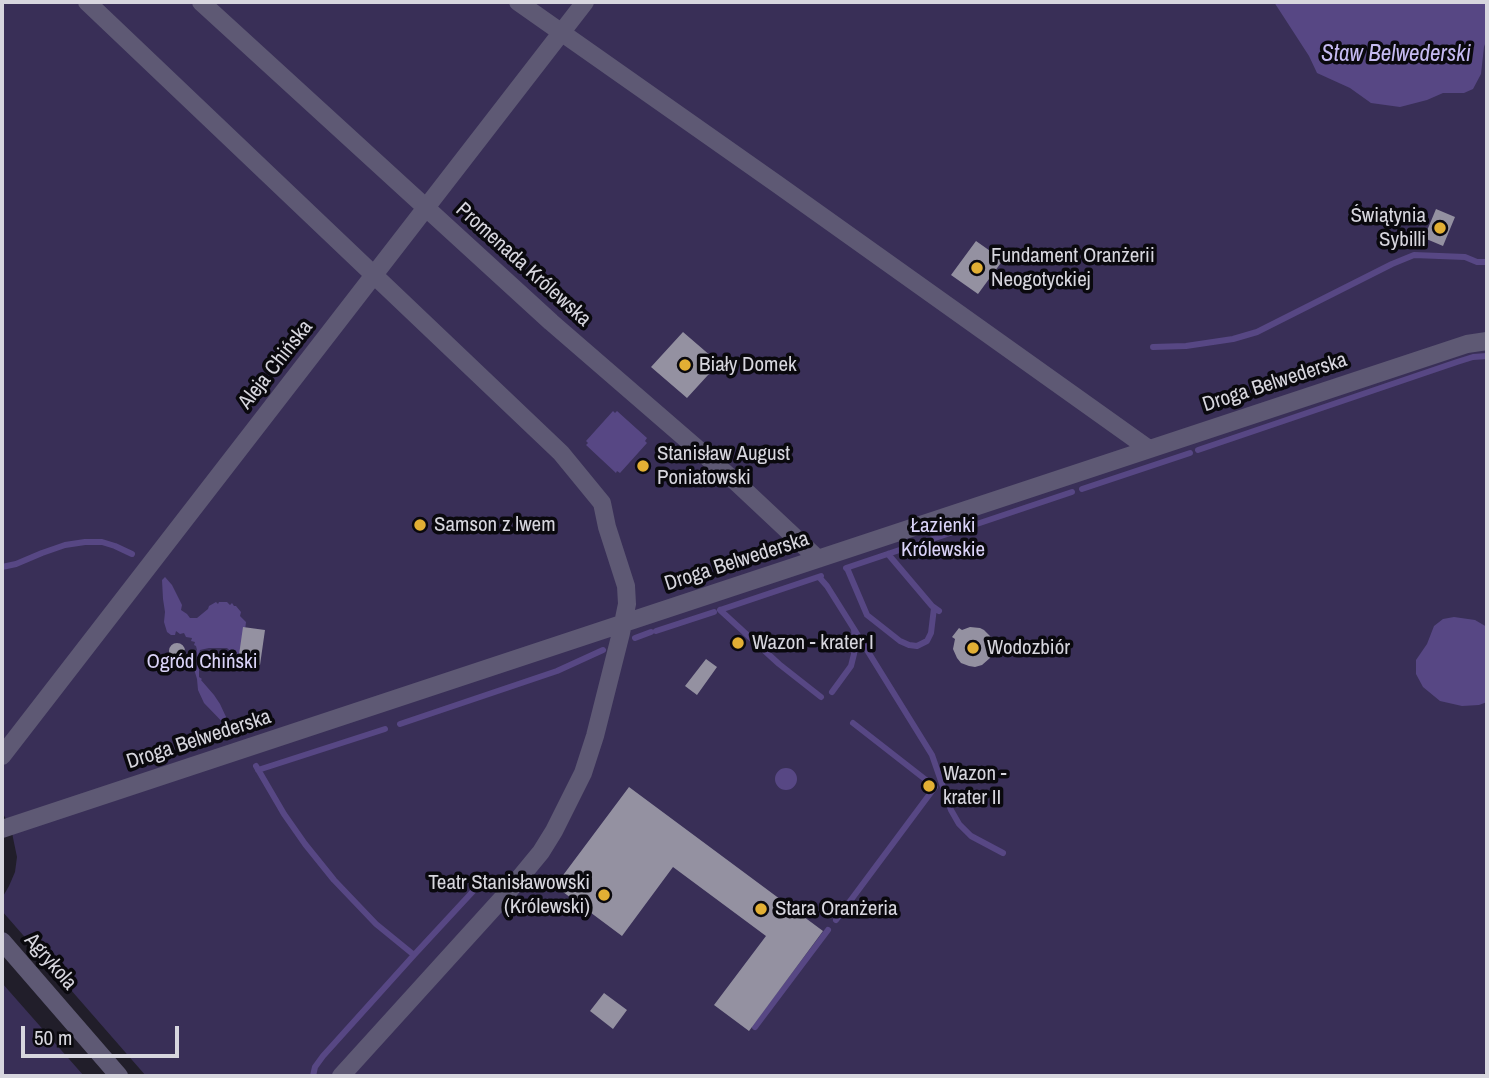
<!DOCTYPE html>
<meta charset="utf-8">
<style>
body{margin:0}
#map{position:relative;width:1489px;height:1078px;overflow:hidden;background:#211e2a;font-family:"Archivo Narrow",sans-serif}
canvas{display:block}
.frame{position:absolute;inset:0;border:4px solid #d7d6de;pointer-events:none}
.scale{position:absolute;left:21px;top:1026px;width:158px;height:32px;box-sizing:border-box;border:4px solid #d7d6de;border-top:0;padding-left:9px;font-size:21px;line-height:24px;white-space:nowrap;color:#d7d6de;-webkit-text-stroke:5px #0a090e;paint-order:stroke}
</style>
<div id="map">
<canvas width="1489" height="1078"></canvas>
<div class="frame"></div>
<div class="scale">50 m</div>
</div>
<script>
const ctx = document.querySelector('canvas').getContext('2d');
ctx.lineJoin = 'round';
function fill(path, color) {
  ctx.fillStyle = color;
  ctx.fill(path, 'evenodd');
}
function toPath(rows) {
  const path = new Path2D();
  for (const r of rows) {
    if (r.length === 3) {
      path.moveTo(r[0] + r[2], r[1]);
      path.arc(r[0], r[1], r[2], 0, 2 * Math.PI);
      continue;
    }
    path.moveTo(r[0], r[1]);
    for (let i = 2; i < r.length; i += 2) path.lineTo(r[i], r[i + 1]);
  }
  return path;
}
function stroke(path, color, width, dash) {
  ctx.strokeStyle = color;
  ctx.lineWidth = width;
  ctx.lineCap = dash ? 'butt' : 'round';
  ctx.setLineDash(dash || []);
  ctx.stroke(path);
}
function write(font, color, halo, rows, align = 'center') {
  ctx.font = font + ' "Archivo Narrow",sans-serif';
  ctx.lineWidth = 7;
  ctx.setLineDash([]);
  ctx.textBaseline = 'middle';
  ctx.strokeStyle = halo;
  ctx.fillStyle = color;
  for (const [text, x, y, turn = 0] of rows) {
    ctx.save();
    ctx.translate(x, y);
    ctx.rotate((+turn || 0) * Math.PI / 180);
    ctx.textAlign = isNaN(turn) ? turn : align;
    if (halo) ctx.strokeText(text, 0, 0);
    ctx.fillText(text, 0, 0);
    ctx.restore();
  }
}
fill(toPath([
 [2,2,1487,2,1487,1068,1483,1076,146,1076,2,911,2,898,9,886,15,872,17,857,12,833,6,819,2,812],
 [2,983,84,1076,2,1076]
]), '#392f57');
fill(toPath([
 [1274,2,1487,2,1487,38,1484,47,1481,74,1473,89,1464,93,1443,93,1427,100,1400,107,1371,103,1350,88,1317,73,1309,56],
 [613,411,615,413,617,411,647,438,645,441,647,443,620,473,617,471,616,473,586,445,588,443,586,441],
 [165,577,172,585,182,605,181,610,187,614,190,618,197,618,208,609,209,606,216,602,218,604,219,602,227,602,230,605,232,603,234,606,236,606,241,612,240,616,246,622,241,666,236,656,227,648,209,648,200,650,199,654,199,677,202,679,201,680,214,695,220,704,227,719,236,732,233,733,204,703,198,690,197,679,194,669,195,660,194,655,197,650,196,646,194,645,195,642,191,641,192,638,186,637,184,633,180,634,176,631,175,635,171,635,167,632,164,622,165,612,163,599,162,580],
 [1454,617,1475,620,1487,627,1487,702,1479,705,1462,706,1440,701,1423,687,1416,674,1416,660,1427,644,1434,626,1443,619],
 [786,779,11]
]), '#574784');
stroke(toPath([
 [1153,347,1186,346,1233,339,1257,332,1392,264,1414,255,1465,257,1477,262,1487,262],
 [1198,450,1457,362,1473,357,1487,356],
 [1082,489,1190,453],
 [888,554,932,606,939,611],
 [2,567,16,564,42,553,65,545,85,542,102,542,115,546,132,554],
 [846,568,1072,492],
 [847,568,867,615,900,641,909,645,917,646,927,641,931,633,934,608],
 [819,577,827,586,854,629,855,642,854,654,851,666,832,692],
 [720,610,779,664,821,697],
 [720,610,821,576],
 [854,629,932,755,951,810,959,824,971,836,1003,853],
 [656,631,714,612],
 [635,638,651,632],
 [400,724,557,671,603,650],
 [256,766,284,814,305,844,334,880,376,924,414,955,323,1056,315,1067,313,1076],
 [258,770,385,729],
 [836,920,935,787,853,723],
 [414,955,477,887,487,885,492,885,499,890],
 [755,1027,828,930]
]), '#574784', 6);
fill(toPath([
 [1436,209,1455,217,1443,246,1424,238],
 [976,241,1003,260,978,294,951,275],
 [683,332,719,363,687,398,651,367],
 [243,627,265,630,260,665,238,662],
 [970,627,980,628,984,630,990,636,993,643,993,650,990,658,982,665,975,667,969,666,961,663,957,658,953,649,955,639,952,637,959,628,962,630],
 [177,651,8],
 [706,659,717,667,697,695,685,686],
 [629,787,823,931,749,1031,714,1005,766,936,673,867,622,936,555,886],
 [604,993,627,1010,613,1029,590,1011]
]), '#9491a1');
stroke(toPath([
 [87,2,561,453,602,503,607,527,626,586,627,604,621,633,595,736,583,773,554,831,541,852,508,892,341,1076],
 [201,2,551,322,737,483,818,559],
 [518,2,777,184,1149,449],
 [2,756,585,2],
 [2,829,1467,344,1487,341],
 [2,941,119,1076]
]), '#5e5974', 18);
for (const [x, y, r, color] of [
 [1440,228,7,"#e2af34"],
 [977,268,7,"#e2af34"],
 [685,365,7,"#e2af34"],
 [643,466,7,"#e2af34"],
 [420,525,7,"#e2af34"],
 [738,643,7,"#e2af34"],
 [973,648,7,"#e2af34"],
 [929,786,7,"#e2af34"],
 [604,895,7,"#e2af34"],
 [761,909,7,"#e2af34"]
]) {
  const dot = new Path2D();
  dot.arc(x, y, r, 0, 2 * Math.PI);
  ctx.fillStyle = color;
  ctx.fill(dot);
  stroke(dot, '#0a090e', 2.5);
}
write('21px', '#d7d6de', '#0a090e', [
 ["Świątynia",1426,216,"right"],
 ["Sybilli",1426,240,"right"],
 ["Fundament Oranżerii",991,256],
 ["Neogotyckiej",991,280],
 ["Biały Domek",699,365],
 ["Stanisław August",657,454],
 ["Poniatowski",657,478],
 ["Samson z lwem",434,525],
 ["Wazon - krater I",752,643],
 ["Wodozbiór",987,648],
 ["Wazon -",943,774],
 ["krater II",943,798],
 ["Teatr Stanisławowski",590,883,"right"],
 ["(Królewski)",590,907,"right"],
 ["Stara Oranżeria",775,909]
], 'left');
write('21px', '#d7d6de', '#0a090e', [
 ["Promenada Królewska",523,265,42],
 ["Aleja Chińska",276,365,-52],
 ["Droga Belwederska",1275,383,-18],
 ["Droga Belwederska",737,562,-18],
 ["Droga Belwederska",199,740,-18],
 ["Agrykola",50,962,49]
]);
write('21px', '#dbd4f9', '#0a090e', [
 ["Łazienki",943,526],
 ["Królewskie",943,550],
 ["Ogród Chiński",202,662]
]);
write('italic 23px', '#c6bbf2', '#0a090e', [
 ["Staw Belwederski",1396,55]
]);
</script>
